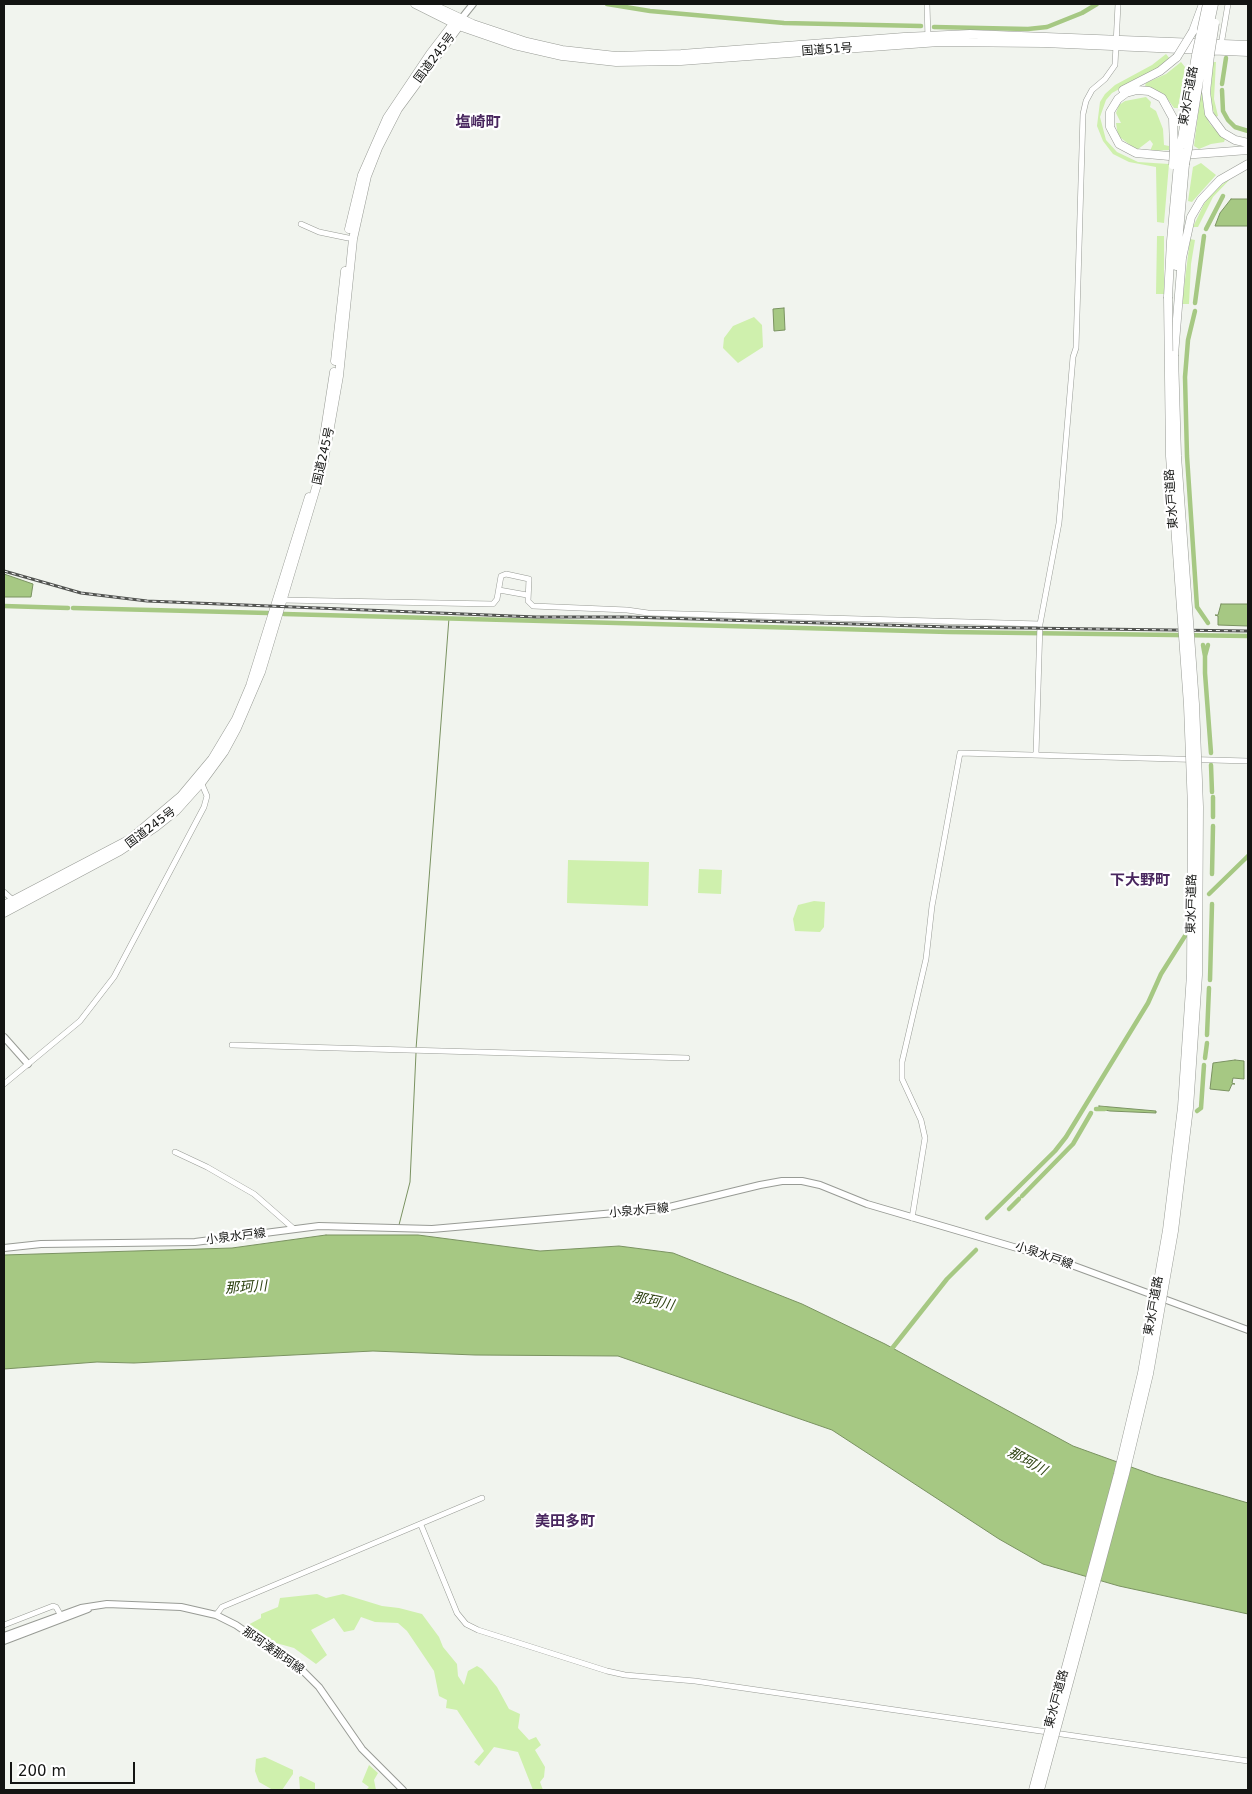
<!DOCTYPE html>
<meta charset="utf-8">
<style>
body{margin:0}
#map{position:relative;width:1252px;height:1794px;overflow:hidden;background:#f1f4ee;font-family:"DejaVu Sans",sans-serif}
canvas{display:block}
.frame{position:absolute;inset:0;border:5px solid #131412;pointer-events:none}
.scale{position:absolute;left:10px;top:1762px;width:125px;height:22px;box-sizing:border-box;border:2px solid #131412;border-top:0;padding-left:6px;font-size:15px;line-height:18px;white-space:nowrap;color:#131412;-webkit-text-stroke:4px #fff;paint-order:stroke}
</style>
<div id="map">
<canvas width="1252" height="1794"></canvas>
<div class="frame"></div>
<div class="scale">200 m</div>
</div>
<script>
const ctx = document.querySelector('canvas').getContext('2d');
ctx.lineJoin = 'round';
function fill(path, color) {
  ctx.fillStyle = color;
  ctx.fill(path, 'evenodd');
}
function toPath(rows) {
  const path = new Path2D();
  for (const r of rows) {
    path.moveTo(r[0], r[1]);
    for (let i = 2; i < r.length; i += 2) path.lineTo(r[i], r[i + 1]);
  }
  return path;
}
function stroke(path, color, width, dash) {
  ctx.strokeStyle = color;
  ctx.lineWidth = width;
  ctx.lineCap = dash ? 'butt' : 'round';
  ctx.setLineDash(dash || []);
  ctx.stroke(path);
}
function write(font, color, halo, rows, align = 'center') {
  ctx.font = font + ' "DejaVu Sans","Noto Sans JP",sans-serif';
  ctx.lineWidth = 4.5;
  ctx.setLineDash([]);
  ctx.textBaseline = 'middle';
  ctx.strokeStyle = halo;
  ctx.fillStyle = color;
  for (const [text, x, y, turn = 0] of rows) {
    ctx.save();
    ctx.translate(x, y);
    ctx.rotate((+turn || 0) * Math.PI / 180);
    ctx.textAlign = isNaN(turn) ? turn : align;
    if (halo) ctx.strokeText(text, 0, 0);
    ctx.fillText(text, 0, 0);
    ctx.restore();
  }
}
fill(toPath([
 [1166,54,1170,59,1165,64,1112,93,1106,100,1100,117,1106,140,1117,152,1138,162,1169,164,1164,223,1157,222,1156,167,1129,162,1113,154,1103,141,1097,126,1100,102,1105,94,1115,85,1152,65],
 [1181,62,1185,67,1178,108,1174,108,1164,94,1145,86,1146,83,1166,74],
 [1213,62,1216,62,1214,99,1218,116,1215,117,1210,99],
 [1201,91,1203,91,1204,111,1210,124,1225,139,1224,142,1211,144,1199,149,1194,146],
 [1146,97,1151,102,1150,107,1156,111,1163,129,1164,145,1169,146,1169,150,1150,151,1153,144,1150,140,1137,150,1118,136,1116,123,1121,123,1116,113,1119,105,1125,101],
 [1201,163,1216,175,1192,202,1188,201,1193,167],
 [1234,175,1213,197,1198,227,1193,227,1204,204,1212,193],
 [1157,236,1164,236,1164,294,1156,294],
 [1190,239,1195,240,1191,264,1189,304,1182,304],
 [754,317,762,325,763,347,738,363,723,348,724,338,733,326],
 [568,860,649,862,648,906,567,903],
 [699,869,722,870,721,894,698,893],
 [814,901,825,902,824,927,820,932,795,931,793,919,798,905],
 [317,1594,326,1598,343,1594,382,1606,399,1608,422,1614,439,1637,443,1647,457,1664,458,1676,464,1685,468,1671,477,1666,482,1669,497,1687,509,1709,520,1714,518,1728,529,1740,536,1737,541,1745,535,1750,545,1767,544,1777,540,1782,543,1790,533,1790,518,1752,494,1747,479,1766,474,1762,484,1751,457,1710,446,1708,447,1700,439,1696,434,1671,407,1631,398,1623,375,1622,361,1617,354,1630,344,1632,334,1618,311,1630,327,1655,316,1664,294,1648,276,1643,257,1629,246,1626,261,1618,261,1614,278,1607,280,1598],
 [265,1757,293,1770,293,1774,282,1790,273,1790,259,1782,255,1771,256,1759],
 [369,1765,378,1773,374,1780,376,1790,366,1790,369,1787,362,1782],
 [301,1776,315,1783,315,1790,300,1790,299,1777]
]), '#cff0ad');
const water = toPath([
 [1231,199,1248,199,1248,226,1215,226,1220,213,1231,199],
 [784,308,785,330,774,331,773,309,784,308],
 [4,574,33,584,31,597,4,597,4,574],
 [1221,604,1248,604,1248,626,1218,625,1218,616,1215,615,1218,615,1221,604],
 [1235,1060,1244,1061,1244,1079,1233,1078,1232,1083,1235,1084,1232,1084,1229,1091,1210,1089,1213,1063,1235,1060],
 [1099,1106,1156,1111,1156,1113,1110,1111,1099,1109,1099,1106],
 [326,1235,418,1235,540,1251,619,1246,673,1253,802,1304,885,1344,1073,1446,1156,1476,1248,1503,1248,1614,1119,1586,1043,1564,999,1539,832,1430,618,1356,475,1355,373,1351,134,1363,97,1362,4,1369,4,1255,232,1248,326,1235]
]);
fill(water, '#a6c883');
stroke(water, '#7a9261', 1);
stroke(toPath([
 [416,1049,449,618],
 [399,1225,410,1182,416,1053]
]), '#7a9261', 1);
stroke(toPath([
 [607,4,650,11,784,23,921,26],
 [934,27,1028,29,1047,27,1082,13,1097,4],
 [1222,84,1226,58],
 [1222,90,1223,111,1228,120,1235,127,1248,131],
 [1206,229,1223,196],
 [1195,303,1204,236],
 [1195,311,1188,340,1185,377,1187,456,1197,607,1208,623],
 [4,606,68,608],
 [73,608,268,613],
 [284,614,949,632,1248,636],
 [1203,645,1205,656],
 [1208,645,1205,656,1205,673,1211,753],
 [1211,765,1212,792],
 [1213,797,1213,817],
 [1212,874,1213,826],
 [1209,894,1248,856],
 [1210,980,1212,904],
 [1207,1035,1209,988],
 [1205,1058,1207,1043],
 [1096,1109,1105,1109],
 [1197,1111,1201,1108,1204,1065],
 [1022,1196,1073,1144,1091,1113],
 [1009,1209,1019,1199],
 [987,1218,1055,1151,1066,1137,1148,1003,1161,974,1190,928],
 [890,1351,947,1279,976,1250]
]), '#a6c883', 4.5);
const minor = toPath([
 [927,4,928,39],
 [1221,45,1228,4],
 [301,224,319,232,348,238],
 [499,590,527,595],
 [281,600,493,604,497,599,501,576,506,574,529,579,528,601,533,606,627,610,648,613,1040,624],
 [1036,754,1040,624,1059,523,1073,357,1076,348,1083,114,1086,101,1092,90,1105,79,1115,65,1118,4],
 [4,892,14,901],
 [232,1045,687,1058],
 [4,1084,80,1021,114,977,204,807,207,796,201,782],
 [175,1152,207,1167,254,1194,294,1229],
 [912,1218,925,1138,921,1120,902,1079,902,1062,926,959,932,906,960,753,1248,761],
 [421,1525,457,1613,466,1624,478,1630,607,1671,625,1675,695,1681,1248,1761],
 [216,1615,222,1607,482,1498],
 [4,1625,53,1606,56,1607,60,1614]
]);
const major = toPath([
 [461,19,473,4],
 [4,1037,28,1064],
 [4,1248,41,1244,195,1242,319,1226,432,1229,661,1209,760,1185,782,1181,802,1181,820,1185,867,1204,1058,1260,1248,1330],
 [4,1636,81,1608,107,1604,181,1607,216,1615,236,1625,303,1671,319,1687,362,1749,403,1790],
 [4,1641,88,1609]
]);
const highway = toPath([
 [415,4,459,26,514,45,562,56,616,62,681,61,939,42,1044,43,1248,52],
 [430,4,473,24,527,42,562,50,616,56,681,54,904,37,970,34,1248,45],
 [1193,31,1203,4],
 [1210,55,1206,92,1209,114,1223,133,1235,140,1248,143],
 [1123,90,1160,71,1177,57],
 [1188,149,1203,56],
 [1174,150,1173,118,1162,98,1149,91,1137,90,1126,93,1118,99,1110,112,1110,127,1119,144,1136,153,1169,156,1248,150],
 [1180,150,1196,55],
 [349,229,362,175,387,118,430,54,453,24,461,19],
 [1176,266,1185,164],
 [1168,297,1171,241,1178,164],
 [1174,355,1182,258,1191,217,1201,200,1220,180,1248,164],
 [335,361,345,271],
 [323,443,334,372],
 [4,905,130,839,181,796,212,759,236,719,250,686,309,497],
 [4,913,120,851,156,827,176,811,202,782,224,752,237,728,261,672,324,461,339,376,353,239,367,176,378,148,398,109,459,26,461,19]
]);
stroke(minor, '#989b95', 6);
stroke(major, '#989b95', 8);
stroke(highway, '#989b95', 9);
stroke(minor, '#fff', 5);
stroke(major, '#fff', 6);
stroke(highway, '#fff', 8);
const rail = toPath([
 [4,571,81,593,147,601,536,617,629,617,949,627,1248,631]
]);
stroke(rail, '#525451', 3);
stroke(rail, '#fff', 1, [4]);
const highwayBridge = toPath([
 [1196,55,1207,4],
 [1210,55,1215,23],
 [1203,56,1214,4],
 [1177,57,1193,31],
 [1178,164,1180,150],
 [1185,164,1188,149],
 [1173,165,1174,150],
 [1033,1790,1118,1474,1142,1373,1167,1230,1182,1107,1191,974,1192,808,1188,705,1170,456,1168,297],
 [1040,1790,1125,1474,1149,1374,1174,1231,1189,1108,1198,975,1199,807,1195,704,1177,456,1174,355]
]);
stroke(highwayBridge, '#989b95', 9, []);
stroke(highwayBridge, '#fff', 8);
write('12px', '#131412', '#fff', [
 ["国道51号",827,50,-4],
 ["国道245号",435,58,-53],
 ["東水戸道路",1189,96,-80],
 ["国道245号",324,456,-77],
 ["東水戸道路",1172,499,-94],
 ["国道245号",151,828,-37],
 ["東水戸道路",1192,904,-89],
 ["小泉水戸線",639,1211,-5],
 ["小泉水戸線",236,1237,-7],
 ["小泉水戸線",1044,1256,19],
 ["東水戸道路",1154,1306,-80],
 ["那珂湊那珂線",273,1651,35],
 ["東水戸道路",1057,1699,-75]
]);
write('italic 14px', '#2f4413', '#fff', [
 ["那珂川",246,1288,-4],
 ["那珂川",653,1302,12],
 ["那珂川",1027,1462,29]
]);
write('bold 15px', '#49275f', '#fff', [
 ["塩崎町",478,123],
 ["下大野町",1140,881],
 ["美田多町",565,1522]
]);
</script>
